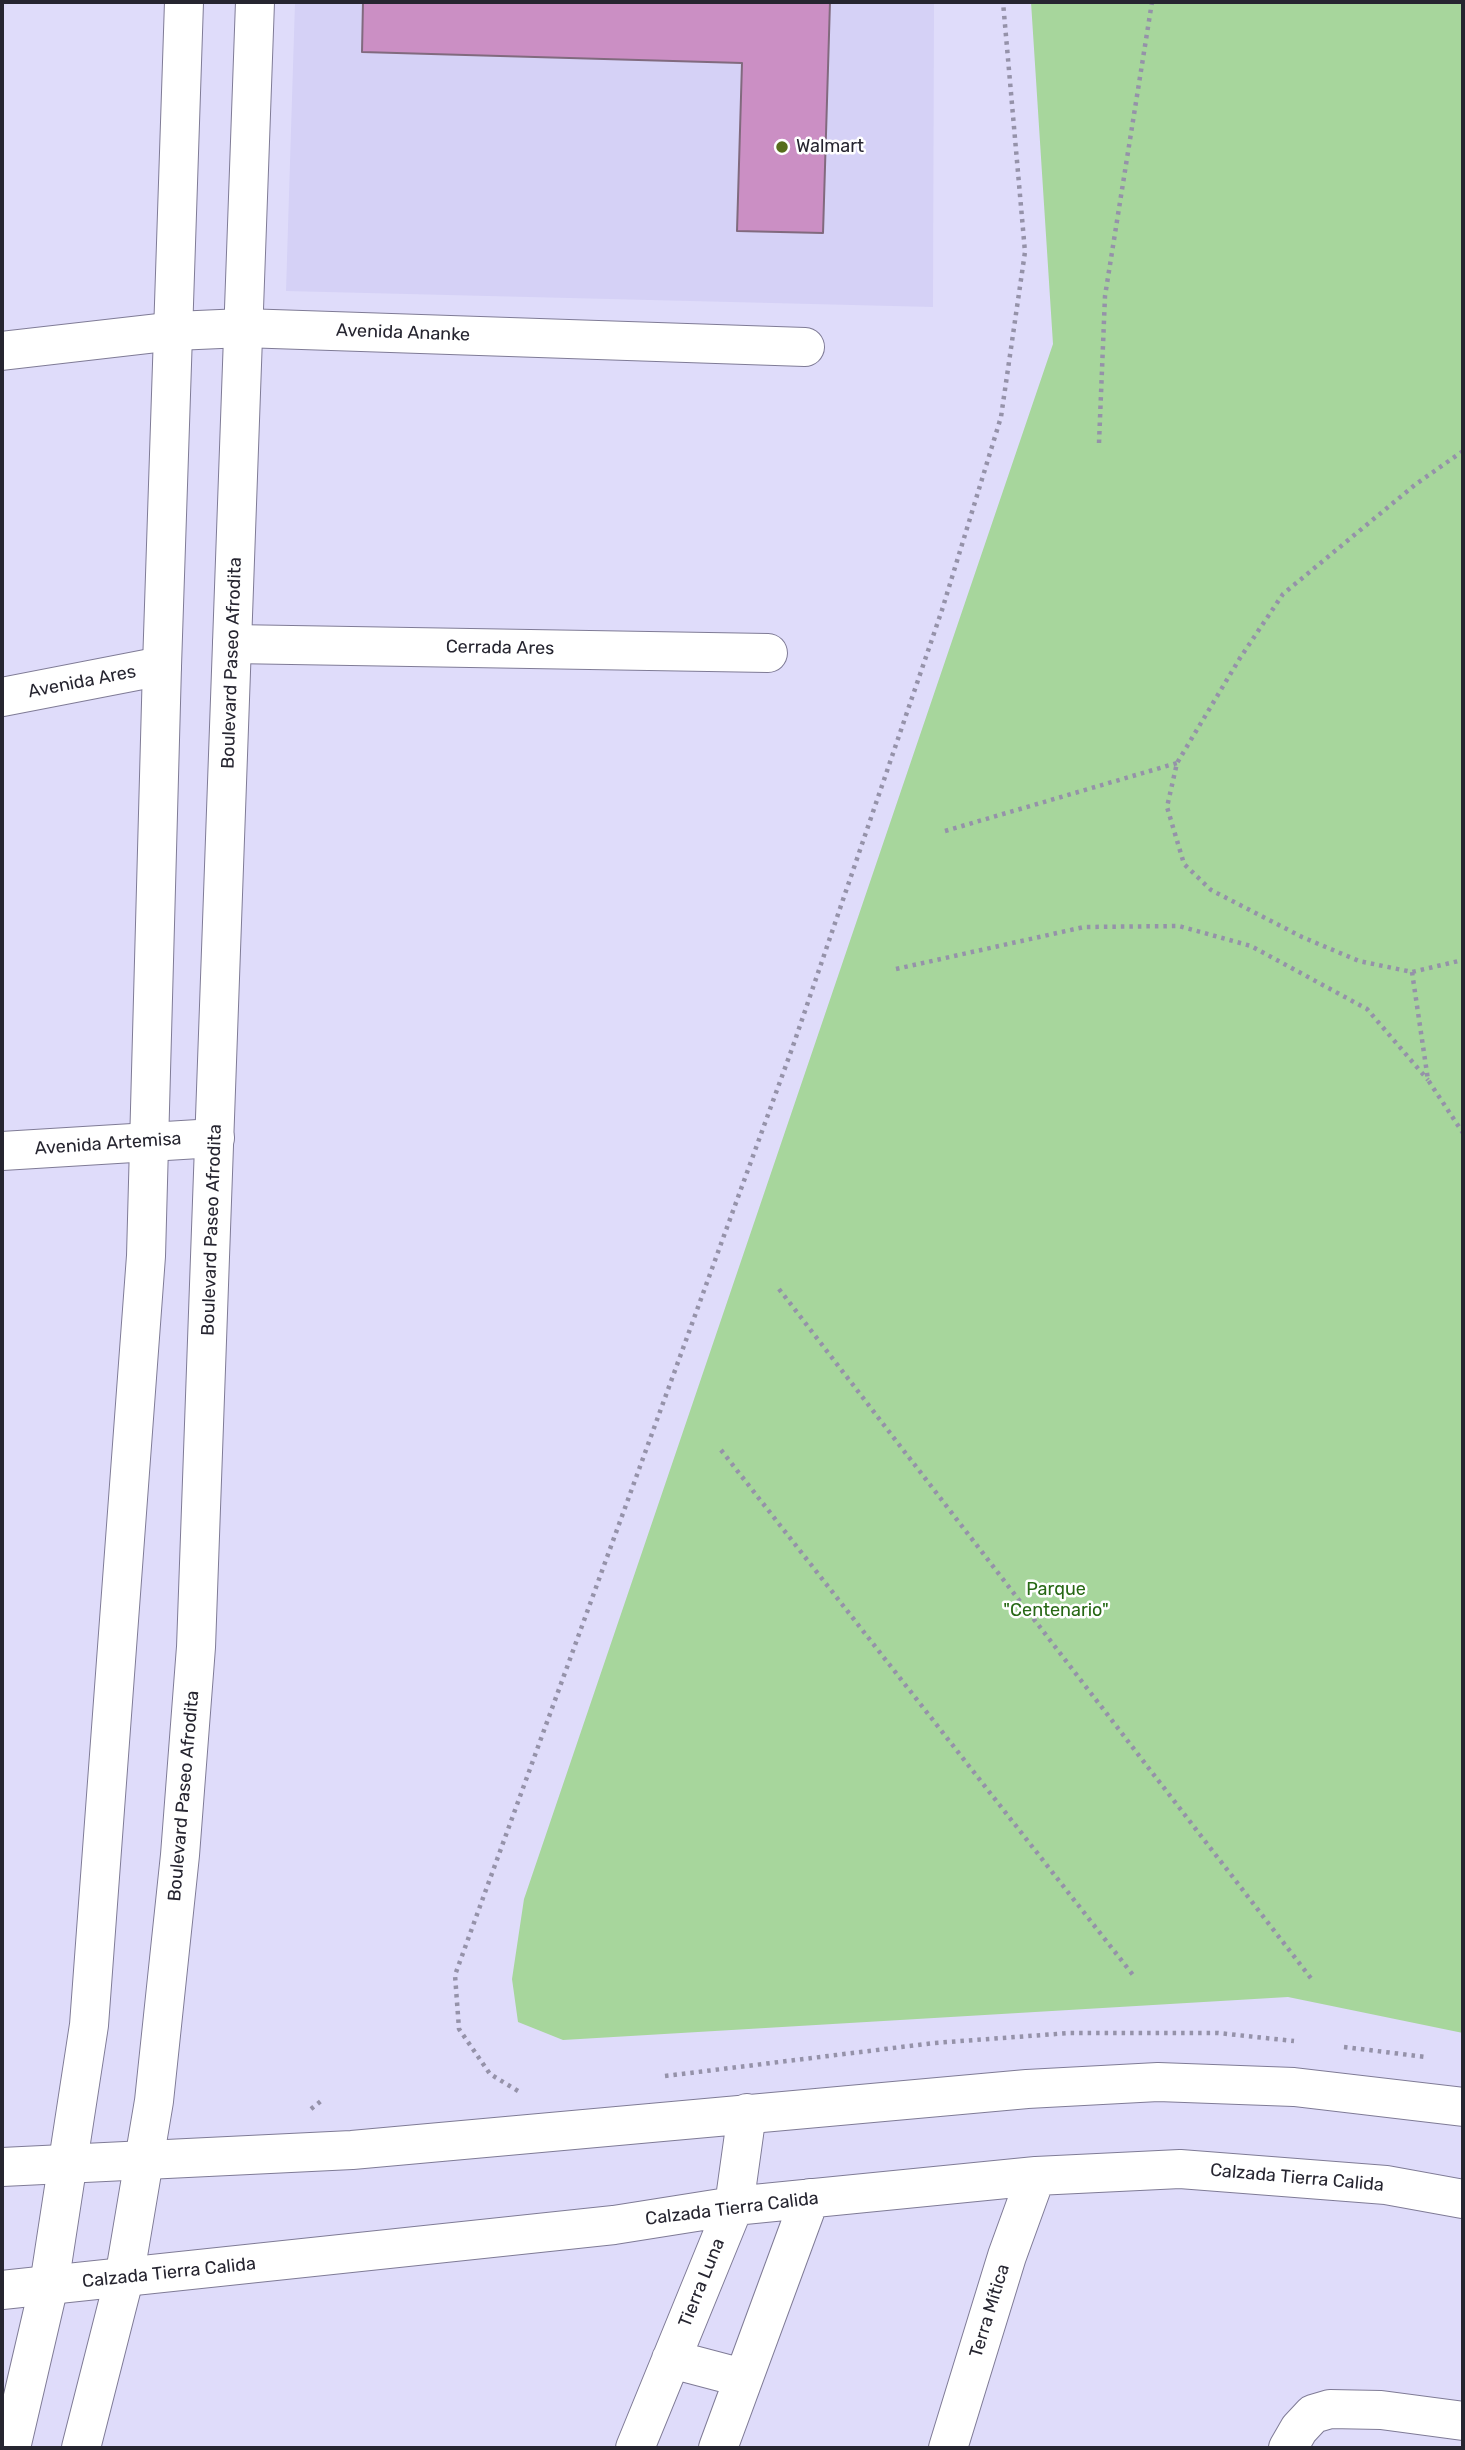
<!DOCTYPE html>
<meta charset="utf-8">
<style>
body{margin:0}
#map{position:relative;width:1465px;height:2450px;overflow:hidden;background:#dfdcfa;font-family:Rubik,sans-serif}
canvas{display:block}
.frame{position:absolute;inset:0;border:4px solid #262530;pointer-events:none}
</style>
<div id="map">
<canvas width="1465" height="2450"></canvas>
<div class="frame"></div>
</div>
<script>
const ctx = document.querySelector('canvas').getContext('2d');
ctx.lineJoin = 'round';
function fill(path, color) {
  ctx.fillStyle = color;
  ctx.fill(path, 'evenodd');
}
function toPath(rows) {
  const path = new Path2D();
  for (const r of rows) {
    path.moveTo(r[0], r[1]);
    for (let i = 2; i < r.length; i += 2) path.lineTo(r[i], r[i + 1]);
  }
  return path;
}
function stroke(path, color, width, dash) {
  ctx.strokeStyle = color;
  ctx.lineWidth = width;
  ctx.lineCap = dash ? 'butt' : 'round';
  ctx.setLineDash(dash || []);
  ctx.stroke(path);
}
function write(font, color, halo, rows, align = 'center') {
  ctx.font = font + ' Rubik,sans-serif';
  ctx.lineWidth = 5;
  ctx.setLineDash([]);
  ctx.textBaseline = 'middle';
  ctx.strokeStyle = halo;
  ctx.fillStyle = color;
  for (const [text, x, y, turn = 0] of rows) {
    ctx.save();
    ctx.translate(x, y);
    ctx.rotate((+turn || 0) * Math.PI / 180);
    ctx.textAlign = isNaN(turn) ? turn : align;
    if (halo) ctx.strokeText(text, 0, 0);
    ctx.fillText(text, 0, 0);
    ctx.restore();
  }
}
fill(toPath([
 [295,2,934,2,933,307,286,291]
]), '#d5d1f6');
fill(toPath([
 [1031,2,1463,2,1463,2033,1288,1997,563,2040,518,2022,512,1979,524,1899,1053,344]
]), '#a7d69c');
const building = toPath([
 [363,2,830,2,823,233,737,231,742,63,362,52,363,2]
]);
fill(building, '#cb8fc4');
stroke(building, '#816a7e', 2);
const minor = toPath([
 [2,351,175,331,243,328,805,347],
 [232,644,768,653],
 [2,697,162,666],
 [2,1151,215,1138],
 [2,2167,352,2150,1027,2089,1158,2082,1294,2087,1463,2107],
 [2,2290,614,2225,734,2206,1036,2176,1180,2169,1386,2185,1463,2199],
 [671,2359,743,2378],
 [635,2448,734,2206,747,2113],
 [718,2448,810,2198],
 [948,2448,1007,2256,1036,2176],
 [1288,2448,1299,2429,1313,2414,1330,2409,1381,2410,1463,2421]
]);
const tertiary = toPath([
 [11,2448,49,2285,89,2025,146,1256,162,666,184,2],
 [81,2448,124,2279,154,2101,180,1855,196,1647,255,2]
]);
stroke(minor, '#7f7b96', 40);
stroke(tertiary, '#7f7b96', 40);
stroke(toPath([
 [1099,443,1105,296,1152,2],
 [1463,451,1416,484,1283,594,1240,658,1177,763,1167,807,1184,864,1211,890,1302,937,1359,961,1412,972,1463,960],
 [945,831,1177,763],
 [896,969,1084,927,1179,926,1251,946,1367,1009,1428,1080],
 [1412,972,1428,1080,1463,1133],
 [779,1289,1313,1981],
 [721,1450,1133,1975],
 [1344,2047,1426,2057],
 [665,2076,934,2043,1069,2033,1218,2033,1294,2041],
 [518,2091,490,2074,459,2029,455,1975,793,1046,942,610,1001,417,1025,252,1003,2],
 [311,2109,321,2101]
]), '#9592a9', 4.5, [3.5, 5]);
stroke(minor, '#fff', 38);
stroke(tertiary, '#fff', 38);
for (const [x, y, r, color] of [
 [782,147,7,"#576d1c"]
]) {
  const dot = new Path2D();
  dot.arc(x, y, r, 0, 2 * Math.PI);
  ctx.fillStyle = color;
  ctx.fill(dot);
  stroke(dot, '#fff', 2.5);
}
write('18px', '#262530', '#fff', [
 ["Walmart",796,147]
], 'left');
write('18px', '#262530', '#fff', [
 ["Avenida Ananke",403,333,2],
 ["Cerrada Ares",500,648,1],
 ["Boulevard Paseo Afrodita",232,663,-88],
 ["Avenida Ares",82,682,-11],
 ["Avenida Artemisa",108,1144,-4],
 ["Boulevard Paseo Afrodita",212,1230,-88],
 ["Boulevard Paseo Afrodita",184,1796,-85],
 ["Calzada Tierra Calida",1297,2178,5],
 ["Calzada Tierra Calida",732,2209,-7],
 ["Calzada Tierra Calida",169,2273,-6],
 ["Tierra Luna",702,2283,-68],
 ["Terra Mítica",990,2311,-73]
]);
write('18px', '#276815', '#fff', [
 ["Parque",1056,1590],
 ["\"Centenario\"",1056,1611]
]);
</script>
